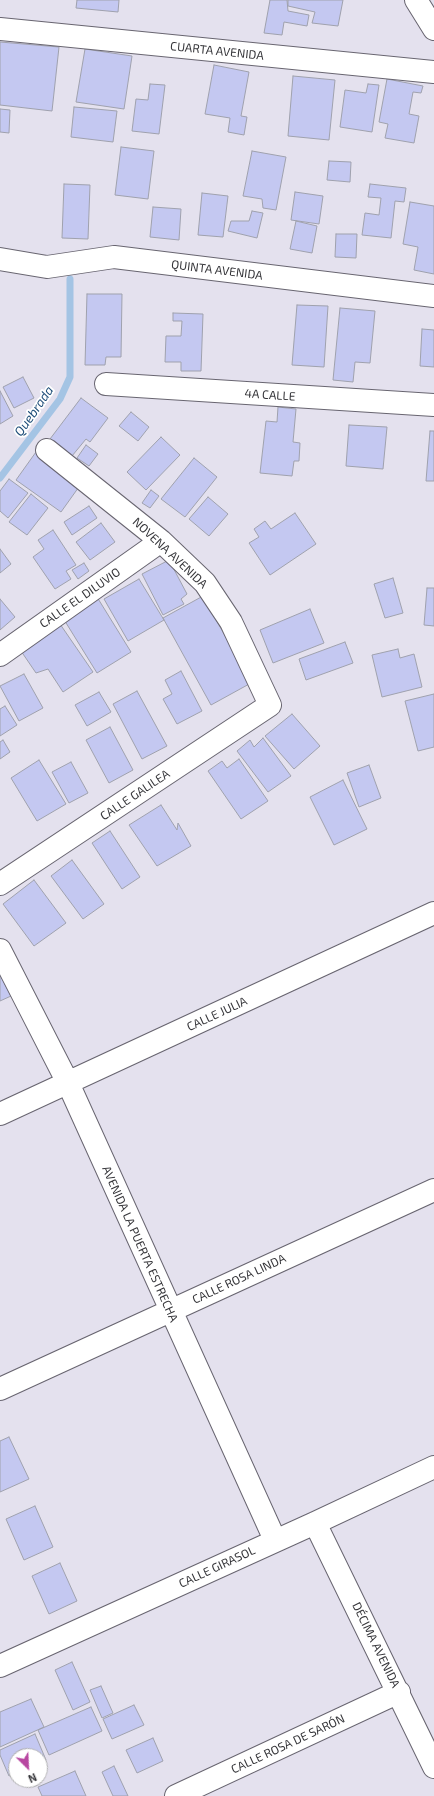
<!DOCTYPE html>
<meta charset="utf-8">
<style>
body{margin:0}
#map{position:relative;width:434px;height:1796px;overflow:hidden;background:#e4e1ee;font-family:"Exo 2",sans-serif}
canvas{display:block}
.north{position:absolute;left:8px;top:1748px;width:40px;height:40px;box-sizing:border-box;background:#fff;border:1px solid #afafb0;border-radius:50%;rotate:156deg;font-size:11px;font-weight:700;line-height:16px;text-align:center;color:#36363a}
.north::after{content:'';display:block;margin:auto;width:14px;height:18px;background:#b846a1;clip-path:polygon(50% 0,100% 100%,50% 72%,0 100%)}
</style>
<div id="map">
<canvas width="434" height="1796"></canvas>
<div class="north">N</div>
</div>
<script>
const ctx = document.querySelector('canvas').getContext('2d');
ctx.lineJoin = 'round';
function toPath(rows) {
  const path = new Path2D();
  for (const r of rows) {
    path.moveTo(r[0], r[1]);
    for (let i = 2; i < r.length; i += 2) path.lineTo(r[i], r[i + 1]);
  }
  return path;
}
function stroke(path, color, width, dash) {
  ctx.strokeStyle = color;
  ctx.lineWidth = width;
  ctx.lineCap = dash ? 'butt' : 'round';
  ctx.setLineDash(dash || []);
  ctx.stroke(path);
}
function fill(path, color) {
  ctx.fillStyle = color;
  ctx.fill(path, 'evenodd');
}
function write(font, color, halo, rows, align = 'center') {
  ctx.font = font + ' "Exo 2",sans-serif';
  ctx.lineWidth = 3.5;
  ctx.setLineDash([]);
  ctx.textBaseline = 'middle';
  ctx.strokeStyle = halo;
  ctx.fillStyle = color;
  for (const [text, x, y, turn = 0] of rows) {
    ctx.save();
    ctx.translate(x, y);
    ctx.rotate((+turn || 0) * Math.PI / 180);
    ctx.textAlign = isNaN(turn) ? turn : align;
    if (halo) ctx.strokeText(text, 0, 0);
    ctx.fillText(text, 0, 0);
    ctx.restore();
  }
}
stroke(toPath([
 [0,478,60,399,70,377,70,279]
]), '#a4c4e4', 7);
const building = toPath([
 [77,0,119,0,118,12,76,8,77,0],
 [270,0,287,0,288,11,309,15,307,26,284,22,282,35,264,33,270,0],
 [288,0,343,0,338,26,312,23,315,12,288,6,288,0],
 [0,42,59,47,52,111,0,105,0,42],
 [85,49,132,56,124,109,76,102,85,49],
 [214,65,249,72,241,116,247,117,244,135,228,132,230,118,205,114,214,65],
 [293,76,335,80,329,140,288,136,293,76],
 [387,79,423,86,421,93,413,92,409,114,419,116,414,143,385,138,388,124,379,122,387,79],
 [150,84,165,85,159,134,132,131,136,99,148,100,150,84],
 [368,84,379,85,372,132,340,127,345,90,366,93,368,84],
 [74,107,117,111,113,142,71,137,74,107],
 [0,109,10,110,9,133,0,132,0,109],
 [121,147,154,151,148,199,115,195,121,147],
 [252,151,286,157,276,210,263,208,262,199,243,196,252,151],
 [329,161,351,162,350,182,327,180,329,161],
 [64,184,90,185,88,239,62,238,64,184],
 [370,184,406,188,404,202,395,201,391,238,362,235,365,213,379,215,381,198,368,197,370,184],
 [295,192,323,196,319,224,291,220,295,192],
 [202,193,228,196,223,237,198,235,202,193],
 [410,202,434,206,434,274,414,270,418,247,403,244,410,202],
 [153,207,181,209,179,240,150,237,153,207],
 [252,211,263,213,257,238,228,231,231,221,249,221,252,211],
 [296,221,317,226,312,253,290,249,296,221],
 [336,234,357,234,356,258,335,257,336,234],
 [87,294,122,294,121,357,106,357,105,365,85,365,87,294],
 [297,305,328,306,324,367,292,365,297,305],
 [340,308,375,311,370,363,355,362,353,382,333,380,340,308],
 [173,313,203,314,201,371,181,371,181,362,165,362,166,336,181,336,182,321,173,321,173,313],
 [422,329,434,330,434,367,420,366,422,329],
 [23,377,34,398,14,408,3,387,23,377],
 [0,391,13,416,0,424,0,391],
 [81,398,108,418,90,442,86,439,72,456,50,439,81,398],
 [278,407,296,409,293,442,300,443,299,461,294,461,292,476,260,473,266,421,277,422,278,407],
 [131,412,149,427,138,441,119,426,131,412],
 [349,425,387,427,383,469,346,466,349,425],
 [430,431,434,431,434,481,426,481,430,431],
 [161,437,180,455,146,490,127,472,161,437],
 [86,445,98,454,89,466,77,458,86,445],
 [36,452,81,484,61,512,16,480,36,452],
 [194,458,217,477,185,517,161,499,194,458],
 [9,479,28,493,8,518,0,511,0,491,9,479],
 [151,490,159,496,150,508,142,503,151,490],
 [31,494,48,508,27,535,9,522,31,494],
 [208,497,228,514,209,536,189,519,208,497],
 [89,506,97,518,72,535,64,522,89,506],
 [295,513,316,544,270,575,249,543,259,537,254,529,265,521,271,529,295,513],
 [101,523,115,542,90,560,76,542,101,523],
 [53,530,76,565,66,571,71,579,55,589,33,557,44,549,38,540,53,530],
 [0,549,11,564,0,573,0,549],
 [169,560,187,594,181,599,184,604,163,615,142,574,169,560],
 [84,563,89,571,78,579,72,570,84,563],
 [393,578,403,613,385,618,374,584,393,578],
 [139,579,164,620,128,641,104,599,139,579],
 [427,588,434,588,434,626,424,625,427,588],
 [203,596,251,683,211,705,163,618,203,596],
 [97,597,131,652,97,673,63,618,97,597],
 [0,599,15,617,0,630,0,599],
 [310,609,324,643,273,663,260,630,310,609],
 [60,624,93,672,63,692,48,669,36,673,21,651,60,624],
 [345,642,353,663,306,680,299,659,345,642],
 [398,649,400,658,414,654,422,687,382,697,372,655,398,649],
 [181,671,202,711,177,724,163,699,172,694,165,680,181,671],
 [24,674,43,708,19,721,0,686,24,674],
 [137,691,167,746,142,759,113,704,137,691],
 [99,692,111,712,87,726,75,705,99,692],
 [434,694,434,747,418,751,405,701,434,694],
 [5,706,17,725,0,736,0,709,5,706],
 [292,714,320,746,294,769,265,736,292,714],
 [110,727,133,770,109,783,86,740,110,727],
 [263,738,291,776,268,792,237,751,250,740,254,747,263,738],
 [3,740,10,752,0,759,0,742,3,740],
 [239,759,268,801,241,819,208,771,222,761,227,768,239,759],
 [39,760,66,804,37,821,11,778,39,760],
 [71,762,88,793,69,803,52,772,71,762],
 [369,765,381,798,359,807,347,773,369,765],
 [343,780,367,829,334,845,310,797,343,780],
 [161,805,177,830,178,823,191,846,157,866,129,825,161,805],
 [110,831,140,877,122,889,92,843,110,831],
 [72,860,104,904,83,919,51,876,72,860],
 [34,880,66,923,34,946,3,904,34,880],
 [0,974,11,996,0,1001,0,974],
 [9,1437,29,1479,0,1492,0,1441,9,1437],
 [35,1506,53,1547,24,1560,6,1519,35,1506],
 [60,1563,77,1601,49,1614,32,1576,60,1563],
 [72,1662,90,1702,73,1710,55,1670,72,1662],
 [101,1686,113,1713,102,1718,90,1690,101,1686],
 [31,1699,44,1727,0,1747,0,1712,31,1699],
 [134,1705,144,1725,112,1739,103,1719,134,1705],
 [91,1707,102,1731,49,1755,38,1730,91,1707],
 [35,1734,46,1760,40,1762,40,1756,16,1756,16,1773,9,1776,0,1755,0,1750,35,1734],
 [153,1738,163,1761,137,1773,126,1750,153,1738],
 [114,1766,128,1796,113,1796,102,1772,114,1766],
 [75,1771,86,1796,42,1796,38,1787,75,1771]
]);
fill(building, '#c4c8f1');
stroke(building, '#9fa1ad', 1);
const street = toPath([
 [416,0,434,29],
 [0,29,434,72],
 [0,259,47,267,114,257,434,296],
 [106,384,434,405],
 [0,655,161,541],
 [0,884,270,705,231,622,205,583,161,541,47,450],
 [0,950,68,1083,275,1540],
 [0,1114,434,913],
 [0,1389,434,1190],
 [315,1523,434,1767],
 [0,1666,315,1523,434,1467],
 [176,1796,399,1692]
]);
stroke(street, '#686570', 24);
stroke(street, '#fff', 22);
write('12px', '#36363a', '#fff', [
 ["CUARTA AVENIDA",217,51,6],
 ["QUINTA AVENIDA",217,270,7],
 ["4A CALLE",270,395,4],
 ["NOVENA AVENIDA",170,553,43],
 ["CALLE EL DILUVIO",80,598,-35],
 ["CALLE GALILEA",135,795,-34],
 ["CALLE JULIA",217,1014,-25],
 ["AVENIDA LA PUERTA ESTRECHA",140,1244,66],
 ["CALLE ROSA LINDA",239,1279,-25],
 ["CALLE GIRASOL",217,1567,-25],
 ["DÉCIMA AVENIDA",376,1645,64],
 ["CALLE ROSA DE SARÓN",288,1744,-25]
]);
write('italic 13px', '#1f4e79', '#fff', [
 ["Quebrada",34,411,-55]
]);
</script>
